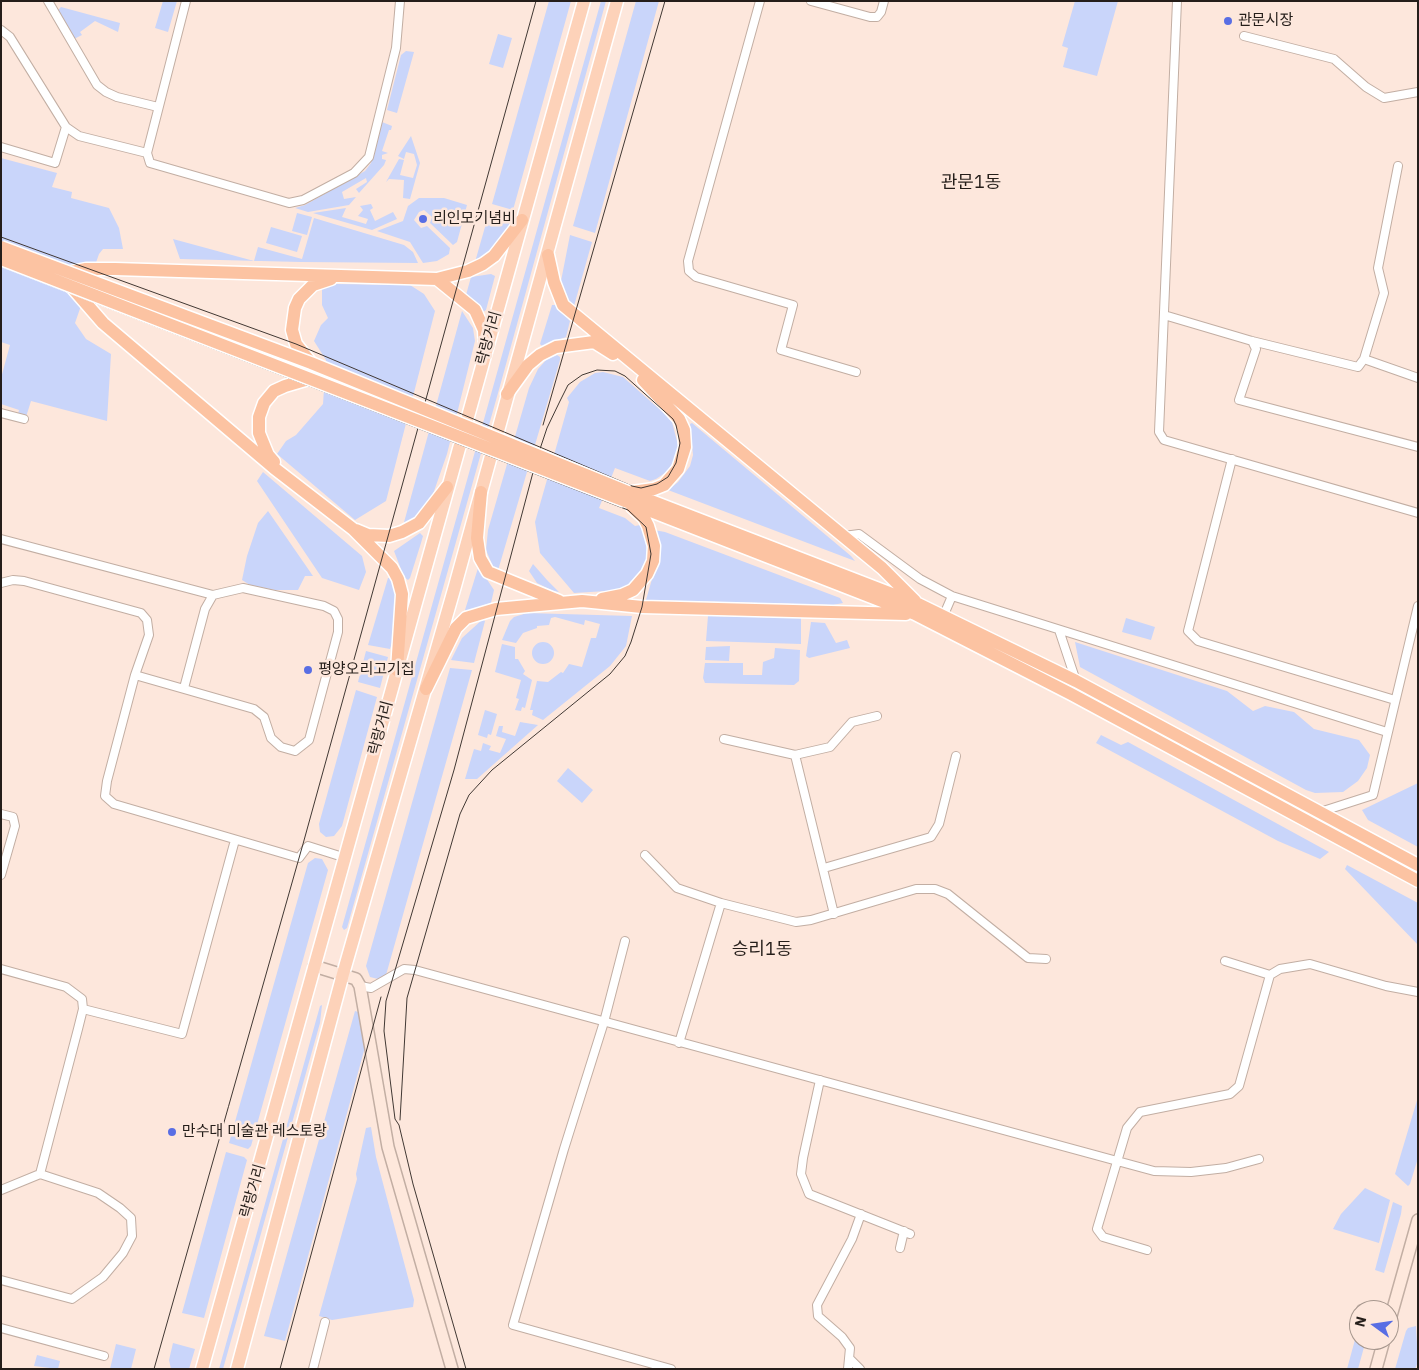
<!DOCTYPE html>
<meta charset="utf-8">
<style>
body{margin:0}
#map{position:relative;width:1419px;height:1370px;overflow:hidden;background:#fde7dc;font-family:"IBM Plex Sans",sans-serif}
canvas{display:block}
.frame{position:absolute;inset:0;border:2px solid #251e1a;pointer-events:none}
.north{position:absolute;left:1349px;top:1300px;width:50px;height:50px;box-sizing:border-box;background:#fde7dc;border:1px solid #a7978e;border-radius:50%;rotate:284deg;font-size:14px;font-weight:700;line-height:20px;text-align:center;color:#251e1a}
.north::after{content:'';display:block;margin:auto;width:18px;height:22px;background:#596ee4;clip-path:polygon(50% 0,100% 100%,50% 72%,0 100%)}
</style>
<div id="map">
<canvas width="1419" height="1370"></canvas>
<div class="frame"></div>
<div class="north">N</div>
</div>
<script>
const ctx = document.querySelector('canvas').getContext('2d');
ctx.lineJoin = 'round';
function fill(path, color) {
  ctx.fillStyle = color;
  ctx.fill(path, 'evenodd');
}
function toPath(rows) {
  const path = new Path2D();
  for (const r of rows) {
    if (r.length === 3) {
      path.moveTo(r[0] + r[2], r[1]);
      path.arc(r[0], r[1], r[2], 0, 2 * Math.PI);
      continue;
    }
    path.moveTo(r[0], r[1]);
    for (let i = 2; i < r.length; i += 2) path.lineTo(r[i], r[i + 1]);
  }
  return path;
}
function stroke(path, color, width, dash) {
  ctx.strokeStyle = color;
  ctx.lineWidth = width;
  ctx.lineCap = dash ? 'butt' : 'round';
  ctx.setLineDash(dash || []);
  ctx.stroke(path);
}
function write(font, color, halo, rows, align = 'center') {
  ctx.font = font + ' "IBM Plex Sans","Noto Sans KR",sans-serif';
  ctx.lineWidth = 5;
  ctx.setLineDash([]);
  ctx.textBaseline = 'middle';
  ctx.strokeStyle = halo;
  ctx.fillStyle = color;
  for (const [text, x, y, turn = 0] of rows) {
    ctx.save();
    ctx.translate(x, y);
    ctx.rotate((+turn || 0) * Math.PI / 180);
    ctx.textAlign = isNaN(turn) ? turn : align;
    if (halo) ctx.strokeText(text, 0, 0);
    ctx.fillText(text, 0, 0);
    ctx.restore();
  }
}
fill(toPath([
 [163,1,177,1,168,32,155,28],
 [549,1,571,1,513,210,492,204],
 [601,1,606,1,500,386,347,928,344,930,342,927],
 [636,1,659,1,595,233,573,226],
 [1075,1,1118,1,1097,76,1063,67,1068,48,1062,46],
 [61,7,120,23,118,32,95,21,80,32,82,35,74,39,58,10],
 [498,34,512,38,503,68,489,64],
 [406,51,414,52,397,113,387,110,401,55],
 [382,122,392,126,391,130,389,130,382,151,388,153,382,155,382,159,386,160,384,165,359,193,356,189,367,182,366,178,342,192,344,199,356,197,349,205,308,212,295,208,305,205,365,171,371,163],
 [411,136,420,163,410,199,403,198,404,180,389,179,386,182,399,159,404,160,400,175,413,178,417,165,414,154,406,152,404,159,398,156],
 [1,158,57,173,52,187,72,192,71,198,109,208,119,228,123,249,103,249,99,254,75,323,86,339,111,354,107,421,31,401,26,417,18,414,19,410,1,404,1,378,10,345,1,342],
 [419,198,444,198,467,205,457,242,453,245,430,223,432,217,424,210,419,212,414,220,421,228,427,226,450,248,449,254,437,261,423,263,410,242,377,231,403,221,408,206],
 [371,204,373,208,370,210,375,221,393,212,397,219,372,230,313,213,346,208,342,217,366,224,368,219,358,216,363,210,360,206],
 [297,213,312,217,307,235,292,231],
 [489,213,511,218,506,237,500,245,475,262],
 [314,218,404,245,413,252,418,263,301,262,180,259,173,239,254,261,258,247,302,259],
 [271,227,302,236,297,252,266,243],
 [570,235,592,242,574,306,566,298,561,281],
 [491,274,495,276,486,310,483,312,466,295,471,277],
 [336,284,410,285,424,294,435,311,386,501,355,520,277,454,286,441,296,435,323,404,326,360,314,341,321,325,328,318,322,305,322,288],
 [552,305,555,305,570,321,566,337,542,346,540,344],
 [462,311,473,328,475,341,447,454,432,497,414,521,403,526],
 [557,355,560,357,560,360,499,567,498,570,494,569,486,550,488,530,529,388,538,369,547,359],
 [603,372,623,377,666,415,672,422,678,445,676,456,668,471,656,479,650,481,615,468,599,508,625,518,635,526,640,525,644,533,648,556,637,580,623,590,574,593,540,553,535,522,569,402,567,398,580,382,595,373],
 [692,423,851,556,855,561,668,490,678,482,690,466,693,455,690,424],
 [263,472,362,556,366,572,359,590,322,578,257,481],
 [268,511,313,576,305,576,298,590,275,590,250,585,242,580,247,556,258,523],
 [654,530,665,532,840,598,843,603,833,605,646,600,654,572],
 [420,533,423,536,421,543,410,578,408,580,404,577,394,551],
 [533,564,547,580,559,592,553,591,537,583,529,571],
 [478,568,480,569,494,590,491,603,466,611,465,610],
 [388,578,391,578,396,589,396,629,390,649,368,645],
 [527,613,632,616,626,646,610,666,543,720,532,715,533,710,530,710,537,681,548,682,561,672,563,673,569,664,582,667,591,638,596,638,600,624,585,620,584,625,555,617,551,618,549,625,537,626,537,628,523,633,516,643,502,640,510,621,514,617],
 [708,616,801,618,801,644,706,641],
 [1126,618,1155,627,1151,640,1122,632],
 [483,619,485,621,474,663,451,660,462,638],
 [811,622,825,623,836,643,847,640,850,648,809,658,806,656],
 [543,653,11],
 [1075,642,1227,691,1253,711,1265,706,1294,712,1314,729,1359,740,1370,755,1367,768,1358,781,1343,792,1315,793,1306,790,1080,667],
 [502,644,515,647,515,659,518,659,525,671,523,674,532,680,525,708,522,707,521,711,515,710,519,699,516,698,521,680,495,672],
 [730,646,729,661,705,660,706,647],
 [775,648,800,650,799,681,794,685,705,683,703,678,705,663,743,663,743,675,762,675,763,662,774,658],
 [366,651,388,657,380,688,358,682],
 [450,668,472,670,388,968,386,975,378,979,370,977,366,966],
 [356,690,377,697,342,826,334,836,326,837,320,832,319,824],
 [485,710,497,714,491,735,488,734,487,738,478,735],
 [520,722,538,725,477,779,465,779,474,749,481,751,483,743,491,746,489,750,500,753,506,739,496,736,499,726,503,726,502,732,515,736],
 [1101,735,1121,745,1128,742,1329,852,1320,859,1278,841,1096,743],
 [568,768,593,790,582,803,557,781],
 [1418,783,1418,847,1368,820,1362,810],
 [315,858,322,859,328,870,251,1146,248,1149,229,1143,308,863],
 [1347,865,1418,903,1418,945,1345,869],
 [322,1005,320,1023,223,1369,219,1369,320,1006],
 [355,1011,358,1012,365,1047,285,1341,264,1336],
 [1418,1097,1418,1158,1410,1184,1408,1186,1395,1174],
 [371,1127,376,1157,414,1300,413,1307,332,1320,319,1316,357,1179,356,1174,366,1128],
 [226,1152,244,1157,247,1160,204,1318,182,1313],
 [1365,1188,1390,1200,1379,1243,1333,1229,1341,1214],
 [1393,1202,1402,1206,1401,1214,1384,1273,1375,1270],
 [1359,1325,1359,1340,1366,1340,1358,1369,1347,1369],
 [1416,1326,1418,1362,1415,1369,1395,1369,1406,1331,1408,1328],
 [173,1343,195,1349,189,1369,171,1369,169,1360],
 [116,1344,136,1349,131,1369,110,1369],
 [37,1355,60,1361,58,1369,34,1366]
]), '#c9d5fa');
const minor = toPath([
 [48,1,97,85,106,92,117,97,158,107],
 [186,1,147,153,150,163,289,203,303,200,354,173,369,157,396,48,400,1],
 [760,1,688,261,689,271,696,277,793,305,781,350,856,372],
 [811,1,870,17,877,17,881,12,884,1],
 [1177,1,1159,432,1164,440,1418,513],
 [1,30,10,37,66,127,79,136,147,153],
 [1244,36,1334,59,1366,87,1384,98,1418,92],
 [1,147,55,163,66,127],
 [1164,315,1252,341,1358,367,1364,359,1384,293,1378,268,1398,166],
 [1252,341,1256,349,1239,400,1418,447],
 [1364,359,1418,378],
 [1,413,24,419],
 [1232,459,1188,631,1198,641,1395,700],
 [844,536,859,534,920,579,952,596,1387,732],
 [1,539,213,595],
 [1,583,13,580,24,581,141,613,147,620,149,635,135,675,107,781,105,796,114,804,299,858,308,846,346,858],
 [943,617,952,596],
 [1059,630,1076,681],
 [135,675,254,709,264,717,271,738,281,747,295,751,309,740,338,632,338,619,334,611,324,606,243,588,213,595,205,609,184,688],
 [724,739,795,755,830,747,852,722,877,716],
 [795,755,834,914],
 [1,814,13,817,15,826,1,875],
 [1313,824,1320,812,1373,795,1418,606],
 [645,855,677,888,721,903,679,1043],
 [824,868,931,837,939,824,956,756],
 [721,903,796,922,811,920,916,889,935,889,948,894,1028,958,1046,959],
 [625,941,604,1022,564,1149,513,1325,671,1369],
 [1225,961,1270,975,1280,969,1310,964,1386,986,1418,992],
 [1,969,66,987,82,999,83,1009,78,1029,40,1174,98,1193,120,1208,131,1218,132,1236,123,1253,103,1277,72,1299,1,1280],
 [360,986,371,988,404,969,415,970,1154,1171,1191,1172,1226,1168,1259,1159],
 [83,1009,182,1034,235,840],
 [820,1080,803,1158,801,1174,809,1194,910,1234],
 [1,1190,40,1174],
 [900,1248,904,1231],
 [1147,1250,1103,1237,1097,1229,1127,1128,1140,1112,1230,1094,1239,1086,1270,975],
 [1361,1309,1364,1310],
 [1,1328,104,1356],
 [850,1359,860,1369],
 [313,1369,325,1322],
 [848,1369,850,1348,842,1337,818,1316,817,1305,852,1239,861,1214]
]);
const secondary = toPath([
 [314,966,356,979,360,986,388,1147,452,1369],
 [1389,1323,1418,1220],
 [1376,1369,1384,1340]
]);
const primary = toPath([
 [202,1369,584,1],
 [237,1369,343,974,455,586,617,1]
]);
const trunk = toPath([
 [548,255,554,282,563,305,882,568,915,601],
 [71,272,86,269,115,269,437,279,468,271,483,264,494,256,522,220],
 [437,279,475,310,484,330,485,352],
 [70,285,103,323,274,468,353,529,392,568,398,579,402,594,397,670],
 [311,363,296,344,292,330,295,308,299,299,313,285,331,279],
 [507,394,528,365,540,355,556,347,594,342,613,354],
 [274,462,268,455,259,433,259,417,264,403,274,391,285,386,312,378],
 [481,492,477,538,480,558,488,572,559,601],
 [628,492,918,604,1076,681,1418,865],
 [632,492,654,489,664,485,678,469,685,447,684,430,679,419,643,380],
 [625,501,915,614,1071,694,1418,881],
 [356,530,368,535,389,536,402,532,419,523,447,487],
 [602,599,622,595,633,590,647,574,653,561,654,546,648,526,644,518,632,507],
 [426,689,456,628,466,618,496,609,582,601,642,607,906,614]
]);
stroke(minor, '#c2aea3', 10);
stroke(secondary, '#c2aea3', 14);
stroke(primary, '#fff', 15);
stroke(trunk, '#fff', 15);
stroke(minor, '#fff', 8);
stroke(secondary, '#fee8dc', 11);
stroke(primary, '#fdd2b9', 12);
stroke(trunk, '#fcc3a2', 12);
stroke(toPath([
 [1,237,296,344,632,486,641,488,657,484,668,477,676,463,680,443,676,425,673,419,625,376,615,371,597,370,582,375,568,385,560,401,547,428,536,461,454,770,386,1001,384,1031,395,1119,399,1125,413,1184,466,1369],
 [1,266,628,510,646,527,651,554,642,607,631,642,625,656,610,674,492,770,469,795,460,814,407,998,400,1120],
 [543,425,665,1],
 [154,1369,303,844,536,1],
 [280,1369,381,997]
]), '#413833', 1);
const trunkBridge = toPath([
 [1,247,311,363,628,492],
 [1,259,625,501]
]);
stroke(trunkBridge, '#fff', 15, []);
stroke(trunkBridge, '#fcc3a2', 12);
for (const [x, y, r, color] of [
 [1228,21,5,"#596ee4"],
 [423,219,5,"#596ee4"],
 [308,670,5,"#596ee4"],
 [172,1132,5,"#596ee4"]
]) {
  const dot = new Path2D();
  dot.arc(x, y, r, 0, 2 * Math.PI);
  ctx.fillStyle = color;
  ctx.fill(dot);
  stroke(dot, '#fde7dc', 2);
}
write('15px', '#251e1a', '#fde7dc', [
 ["관문시장",1238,21],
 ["리인모기념비",433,219],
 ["평양오리고기집",318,670],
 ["만수대 미술관 레스토랑",182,1132]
], 'left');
write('15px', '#251e1a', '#fde7dc', [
 ["락랑거리",489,338,-74],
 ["락랑거리",381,728,-75],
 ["락랑거리",253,1191,-74]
]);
write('18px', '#251e1a', '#fde7dc', [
 ["관문1동",971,183],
 ["승리1동",762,950]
]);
</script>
